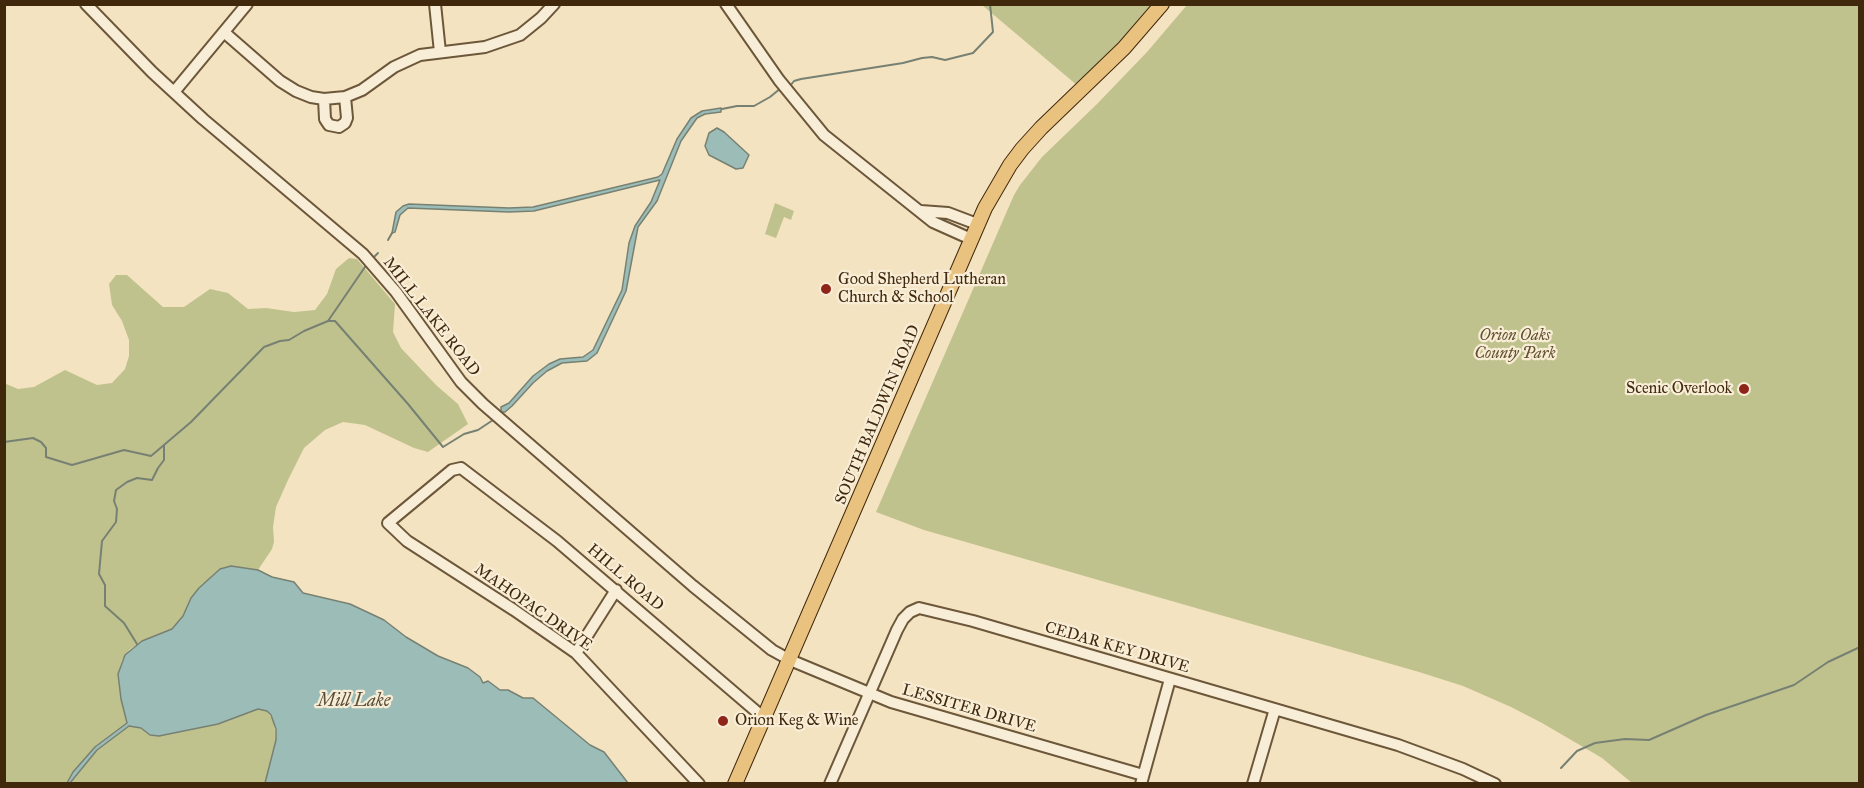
<!DOCTYPE html>
<style>
body{margin:0}
#map{position:relative;width:1864px;height:788px;overflow:hidden;background:#f4e3c0;font-family:"IM FELL Great Primer",serif}
canvas{display:block}
.frame{position:absolute;inset:0;border:6px solid #40280d;pointer-events:none}
</style>
<div id="map">
<canvas width="1864" height="788"></canvas>
<div class="frame"></div>
</div>
<script>
const ctx = document.querySelector('canvas').getContext('2d');
ctx.lineJoin = 'round';
function fill(path, color) {
  ctx.fillStyle = color;
  ctx.fill(path, 'evenodd');
}
function toPath(rows) {
  const path = new Path2D();
  for (const r of rows) {
    path.moveTo(r[0], r[1]);
    for (let i = 2; i < r.length; i += 2) path.lineTo(r[i], r[i + 1]);
  }
  return path;
}
function stroke(path, color, width, dash) {
  ctx.strokeStyle = color;
  ctx.lineWidth = width;
  ctx.lineCap = dash ? 'butt' : 'round';
  ctx.setLineDash(dash || []);
  ctx.stroke(path);
}
function write(font, color, halo, rows, align = 'center') {
  ctx.font = font + ' "IM FELL Great Primer",serif';
  ctx.lineWidth = 4.5;
  ctx.setLineDash([]);
  ctx.textBaseline = 'middle';
  ctx.strokeStyle = halo;
  ctx.fillStyle = color;
  for (const [text, x, y, turn = 0] of rows) {
    ctx.save();
    ctx.translate(x, y);
    ctx.rotate((+turn || 0) * Math.PI / 180);
    ctx.textAlign = isNaN(turn) ? turn : align;
    if (halo) ctx.strokeText(text, 0, 0);
    ctx.fillText(text, 0, 0);
    ctx.restore();
  }
}
fill(toPath([
 [982,5,1153,5,1122,41,1078,86],
 [1187,5,1859,5,1859,783,1632,783,1602,758,1542,723,1511,707,1463,686,1419,672,924,530,876,512,1014,195,1020,185,1042,157,1097,104,1147,52],
 [775,203,794,211,791,220,784,217,776,238,765,234],
 [349,258,357,259,395,304,393,332,401,348,436,385,458,404,468,424,428,452,414,448,365,425,343,422,325,430,304,448,288,480,276,507,273,527,274,542,272,549,258,570,231,566,222,568,215,573,193,595,183,616,172,629,142,641,129,650,122,660,118,674,121,698,126,720,129,724,141,728,148,733,169,734,258,709,267,711,274,722,276,740,265,783,5,783,4,383,18,389,34,387,65,370,97,385,112,383,125,369,129,356,129,340,122,321,112,305,109,284,116,275,127,275,163,307,184,307,210,289,228,293,248,309,266,308,294,312,315,310,327,294,336,269]
]), '#c0c28e');
const water = toPath([
 [721,108,721,112,705,114,697,118,681,141,657,201,638,227,626,291,597,353,587,361,562,363,547,371,533,383,512,406,505,412,501,412,501,407,509,403,533,376,549,364,560,359,583,357,593,350,622,290,629,243,635,226,651,202,660,180,534,211,509,212,408,208,400,215,395,232,392,233,396,212,403,206,409,204,509,208,533,207,658,177,662,174,677,139,691,118,702,111,721,108],
 [717,128,724,132,749,155,743,168,736,169,709,155,705,146,709,133,717,128],
 [231,566,258,570,272,577,294,582,303,593,350,604,384,620,406,637,438,656,468,668,480,677,483,683,488,681,500,690,508,690,523,698,533,698,590,745,604,752,628,783,265,783,276,740,276,729,271,715,267,711,258,709,218,724,159,736,150,735,141,728,129,726,97,750,70,783,67,783,73,772,95,747,127,723,121,699,118,674,125,655,142,641,172,629,183,616,191,598,199,588,220,569,231,566]
]);
fill(water, '#9cbdb7');
stroke(water, '#778173', 1.5);
stroke(toPath([
 [790,86,794,81,801,79,903,63,922,58,932,57,945,60,973,53,993,32,990,4],
 [722,109,737,106,754,106,770,97,781,88],
 [388,240,392,233],
 [373,258,378,253],
 [328,321,367,264],
 [4,442,33,438,41,442,46,448,46,457,72,465,124,450,151,456,191,422,264,347,280,341,289,340,304,331,328,321,335,321,408,404,443,447,464,434,478,430,496,418],
 [137,644,124,623,105,606,105,585,99,574,102,541,116,522,117,509,114,501,116,490,127,482,137,478,152,480,158,468,164,460,164,445],
 [1561,768,1577,751,1595,743,1625,739,1649,740,1706,715,1794,685,1828,662,1860,647]
]), '#778173', 2);
const minor = toPath([
 [86,4,152,72,203,119,363,254,396,292,461,382,483,404,693,586,772,650,790,660,891,702,1143,775],
 [435,4,440,52],
 [726,4,779,80,824,135,933,222,971,239],
 [225,33,280,81,296,91,311,97,324,99,345,97,362,90,394,67,420,55,485,47,520,35,541,18,554,4],
 [174,92,247,4],
 [324,99,325,119,329,125,339,127,345,123,347,118,345,97],
 [921,211,948,213,977,224],
 [576,653,616,590],
 [699,784,576,653,514,610,407,541,388,523,452,470,461,468,557,541,764,718],
 [830,784,897,630,903,619,910,612,919,608,973,621,1398,745,1463,769,1495,784],
 [1141,784,1170,679],
 [1253,784,1275,709]
]);
const major = toPath([
 [735,784,985,208,1010,165,1022,149,1041,128,1124,48,1162,4]
]);
stroke(minor, '#6d573a', 14);
stroke(major, '#40280d', 16);
stroke(minor, '#f8edd6', 10);
stroke(major, '#eac280', 14);
for (const [x, y, r, color] of [
 [826,289,6,"#8f2418"],
 [1744,389,6,"#8f2418"],
 [723,721,6,"#8f2418"]
]) {
  const dot = new Path2D();
  dot.arc(x, y, r, 0, 2 * Math.PI);
  ctx.fillStyle = color;
  ctx.fill(dot);
  stroke(dot, '#f8edd6', 2);
}
write('16px', '#40280d', '#f8edd6', [
 ["Good Shepherd Lutheran",838,280],
 ["Church & School",838,298],
 ["Scenic Overlook",1732,389,"right"],
 ["Orion Keg & Wine",735,721]
], 'left');
write('16px', '#40280d', '#f8edd6', [
 ["MILL LAKE ROAD",431,317,52],
 ["SOUTH BALDWIN ROAD",878,415,-67],
 ["HILL ROAD",625,578,40],
 ["MAHOPAC DRIVE",533,608,35],
 ["CEDAR KEY DRIVE",1117,648,16],
 ["LESSITER DRIVE",969,709,16]
]);
write('italic 16px', '#604e2d', '#f8edd6', [
 ["Orion Oaks",1515,336],
 ["County Park",1515,354]
]);
write('italic 18px', '#574d38', '#f8edd6', [
 ["Mill Lake",354,702]
]);
</script>
